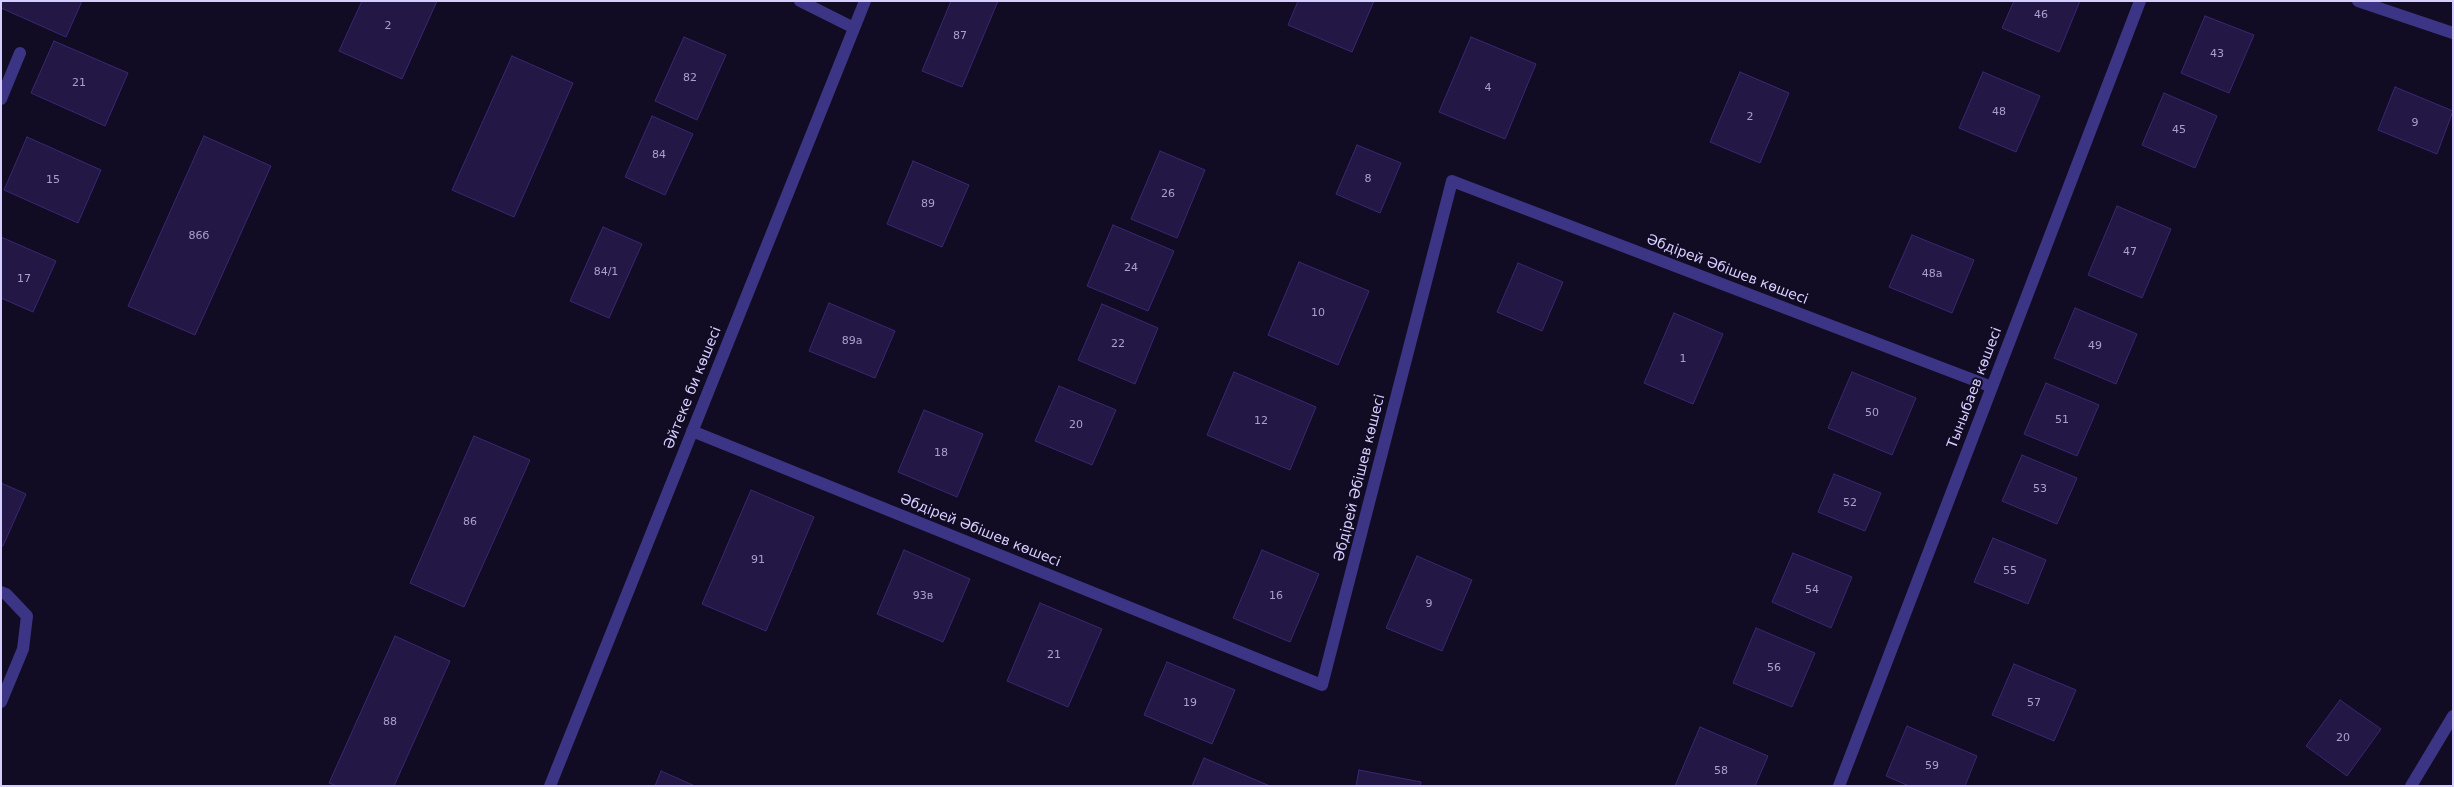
<!DOCTYPE html>
<meta charset="utf-8">
<style>
body{margin:0}
#map{position:relative;width:2454px;height:787px;overflow:hidden;background:#110c23;font-family:"DejaVu Sans",sans-serif}
canvas{display:block}
.frame{position:absolute;inset:0;border:2px solid #d6ceff;pointer-events:none}
</style>
<div id="map">
<canvas width="2454" height="787"></canvas>
<div class="frame"></div>
</div>
<script>
const ctx = document.querySelector('canvas').getContext('2d');
ctx.lineJoin = 'round';
function fill(path, color) {
  ctx.fillStyle = color;
  ctx.fill(path, 'evenodd');
}
function toPath(rows) {
  const path = new Path2D();
  for (const r of rows) {
    path.moveTo(r[0], r[1]);
    for (let i = 2; i < r.length; i += 2) path.lineTo(r[i], r[i + 1]);
  }
  return path;
}
function stroke(path, color, width, dash) {
  ctx.strokeStyle = color;
  ctx.lineWidth = width;
  ctx.lineCap = dash ? 'butt' : 'round';
  ctx.setLineDash(dash || []);
  ctx.stroke(path);
}
function write(font, color, halo, rows, align = 'center') {
  ctx.font = font + ' "DejaVu Sans",sans-serif';
  ctx.lineWidth = 4;
  ctx.setLineDash([]);
  ctx.textBaseline = 'middle';
  ctx.strokeStyle = halo;
  ctx.fillStyle = color;
  for (const [text, x, y, turn = 0] of rows) {
    ctx.save();
    ctx.translate(x, y);
    ctx.rotate((+turn || 0) * Math.PI / 180);
    ctx.textAlign = isNaN(turn) ? turn : align;
    if (halo) ctx.strokeText(text, 0, 0);
    ctx.fillText(text, 0, 0);
    ctx.restore();
  }
}
const building = toPath([
 [1,1,82,1,66,37,1,8,1,1],
 [362,1,437,1,402,79,339,51,362,1],
 [951,1,998,1,962,87,922,71,951,1],
 [1298,1,1374,1,1352,52,1288,25,1298,1],
 [2014,1,2080,1,2059,52,2002,28,2014,1],
 [2205,16,2254,35,2229,93,2181,73,2205,16],
 [684,37,726,55,697,120,655,101,684,37],
 [1471,37,1536,64,1505,139,1439,112,1471,37],
 [54,41,128,73,105,126,31,93,54,41],
 [512,56,573,83,514,217,452,190,512,56],
 [1740,72,1789,93,1760,163,1710,142,1740,72],
 [1983,72,2040,96,2016,152,1959,128,1983,72],
 [2395,87,2453,111,2437,154,2378,130,2395,87],
 [2164,93,2217,116,2195,168,2142,145,2164,93],
 [652,116,693,134,665,195,625,177,652,116],
 [204,136,271,166,195,335,128,306,204,136],
 [27,137,101,170,78,223,4,190,27,137],
 [1357,145,1401,163,1380,213,1336,194,1357,145],
 [1160,151,1205,170,1177,238,1131,219,1160,151],
 [913,161,969,185,942,247,887,224,913,161],
 [2117,206,2171,229,2142,298,2088,275,2117,206],
 [1113,225,1174,251,1148,311,1087,286,1113,225],
 [603,227,642,244,609,318,570,301,603,227],
 [1912,235,1974,260,1952,313,1889,287,1912,235],
 [1,237,56,261,33,312,1,298,1,237],
 [1299,262,1369,291,1338,365,1268,335,1299,262],
 [1518,263,1563,282,1542,331,1497,312,1518,263],
 [829,303,895,331,875,378,809,351,829,303],
 [1102,304,1158,328,1135,384,1078,360,1102,304],
 [2075,308,2137,334,2116,384,2054,358,2075,308],
 [1674,313,1723,334,1693,404,1644,383,1674,313],
 [1234,372,1316,407,1290,470,1207,435,1234,372],
 [1852,372,1916,398,1892,455,1828,428,1852,372],
 [2046,383,2099,405,2077,456,2024,434,2046,383],
 [1059,386,1116,410,1092,465,1035,441,1059,386],
 [924,410,983,434,957,497,898,472,924,410],
 [474,436,530,460,464,607,410,583,474,436],
 [2022,455,2077,478,2057,524,2002,501,2022,455],
 [1834,474,1881,493,1865,531,1818,512,1834,474],
 [1,483,26,494,3,546,1,546,1,483],
 [751,490,814,517,766,631,702,604,751,490],
 [1993,538,2046,560,2028,604,1974,582,1993,538],
 [904,550,970,579,943,642,877,614,904,550],
 [1262,550,1319,574,1290,642,1233,618,1262,550],
 [1793,553,1852,577,1831,628,1772,602,1793,553],
 [1417,556,1472,580,1442,651,1386,628,1417,556],
 [1040,603,1102,629,1068,707,1007,681,1040,603],
 [1756,628,1815,653,1792,707,1733,683,1756,628],
 [395,636,450,661,394,786,337,786,329,783,395,636],
 [1167,662,1235,690,1212,744,1144,715,1167,662],
 [2014,664,2076,690,2054,741,1992,715,2014,664],
 [2340,700,2381,729,2347,776,2306,746,2340,700],
 [1907,726,1977,756,1965,786,1909,786,1886,776,1907,726],
 [1700,727,1768,756,1755,786,1675,786,1700,727],
 [1204,758,1270,786,1192,786,1204,758],
 [1359,770,1421,782,1420,786,1356,786,1359,770],
 [661,771,695,786,655,786,661,771]
]);
fill(building, '#231745');
stroke(building, '#3b2773', 1);
stroke(toPath([
 [800,1,854,28],
 [2358,1,2453,33],
 [1,99,20,53],
 [692,431,1322,685,1452,181,1992,387],
 [1,592,6,594,27,616,23,649,1,702],
 [550,786,865,1],
 [1839,786,2140,1],
 [2411,786,2453,716]
]), '#3c3485', 12);
write('11px', '#a9a0d0', null, [
 ["46",2041,15],
 ["2",388,26],
 ["87",960,36],
 ["43",2217,54],
 ["82",690,78],
 ["21",79,83],
 ["4",1488,88],
 ["48",1999,112],
 ["2",1750,117],
 ["9",2415,123],
 ["45",2179,130],
 ["84",659,155],
 ["8",1368,179],
 ["15",53,180],
 ["26",1168,194],
 ["89",928,204],
 ["86б",199,236],
 ["47",2130,252],
 ["24",1131,268],
 ["84/1",606,272],
 ["48а",1932,274],
 ["17",24,279],
 ["10",1318,313],
 ["89а",852,341],
 ["22",1118,344],
 ["49",2095,346],
 ["1",1683,359],
 ["50",1872,413],
 ["51",2062,420],
 ["12",1261,421],
 ["20",1076,425],
 ["18",941,453],
 ["53",2040,489],
 ["52",1850,503],
 ["86",470,522],
 ["91",758,560],
 ["55",2010,571],
 ["54",1812,590],
 ["93в",923,596],
 ["16",1276,596],
 ["9",1429,604],
 ["21",1054,655],
 ["56",1774,668],
 ["19",1190,703],
 ["57",2034,703],
 ["88",390,722],
 ["20",2343,738],
 ["59",1932,766],
 ["58",1721,771]
]);
write('14px', '#d6ceff', '#110c23', [
 ["Әбдірей Әбішев көшесі",1727,270,21],
 ["Әйтеке би көшесі",693,388,-68],
 ["Тыныбаев көшесі",1975,388,-69],
 ["Әбдірей Әбішев көшесі",1360,478,-76],
 ["Әбдірей Әбішев көшесі",980,531,22]
]);
</script>
